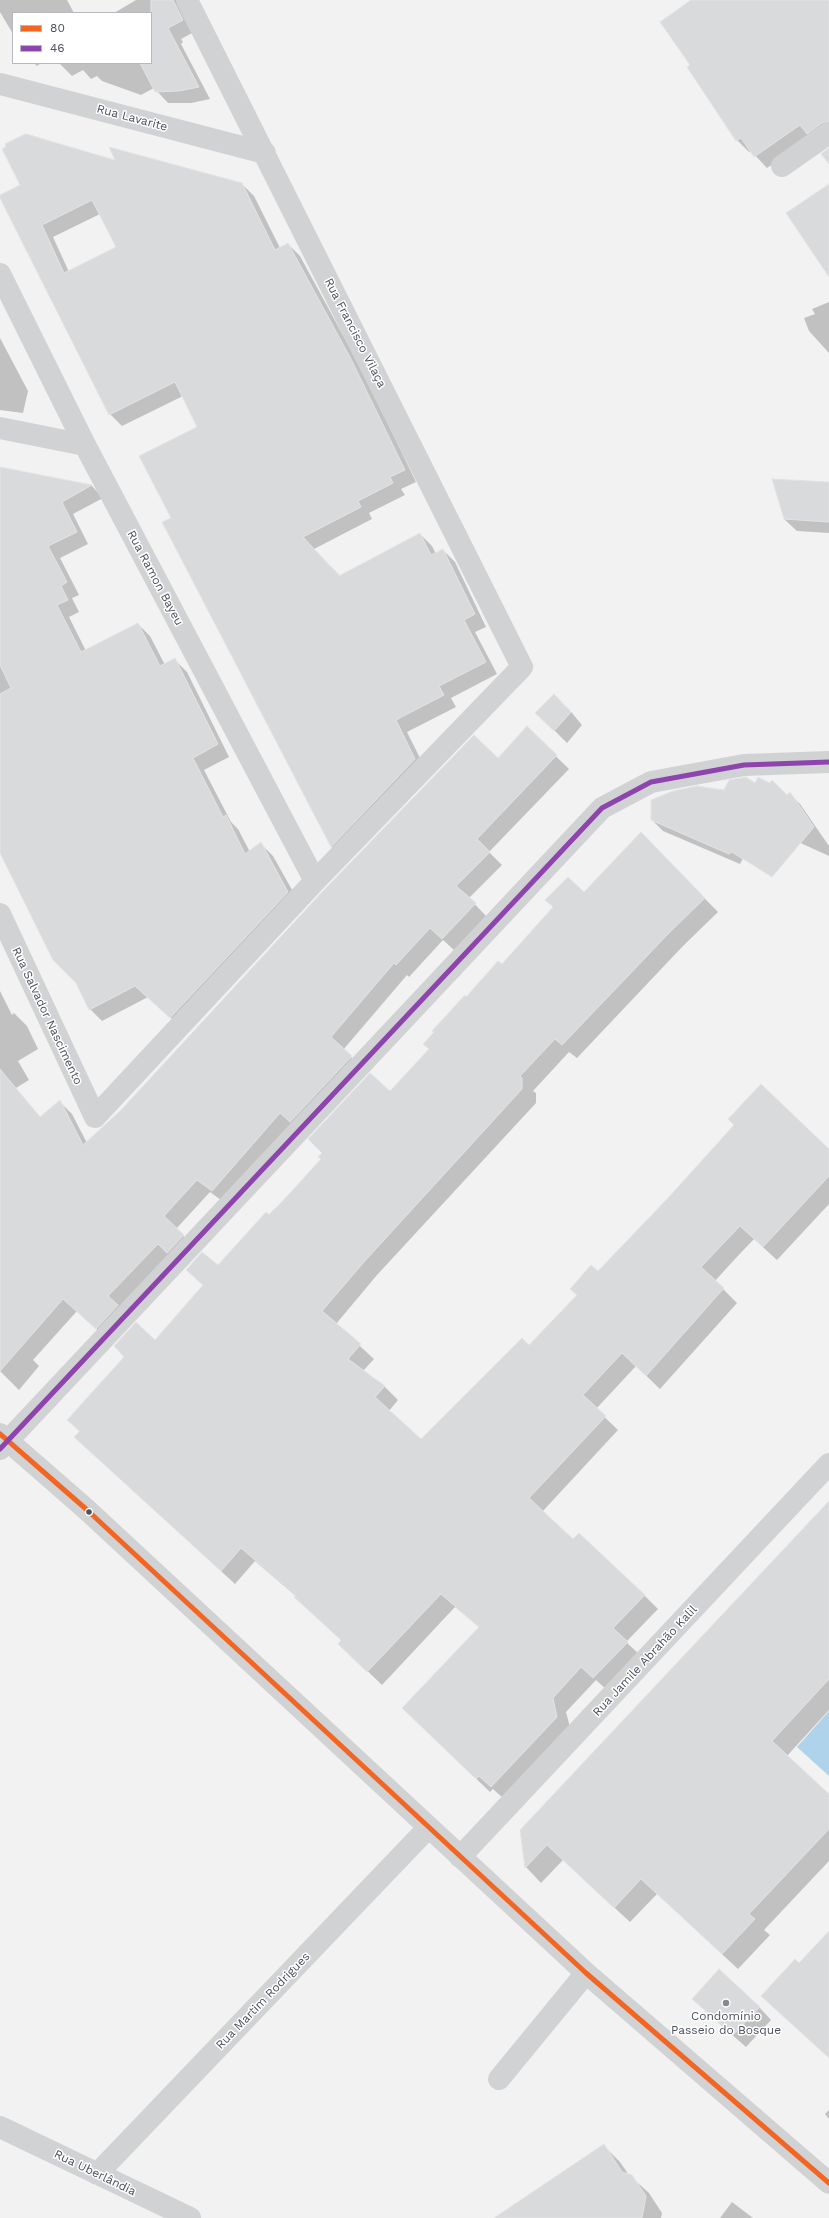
<!DOCTYPE html>
<meta charset="utf-8">
<style>
body{margin:0}
#map{position:relative;width:829px;height:2218px;overflow:hidden;background:#f2f2f2;font-family:"Work Sans",sans-serif}
canvas{display:block}
.legend{position:absolute;left:12px;top:12px;width:140px;height:52px;box-sizing:border-box;background:#fff;border:1px solid #b7b9be;margin:0;padding:5px 7px;list-style:none;font-size:12px;color:#4a505d}
.legend li{display:flex;align-items:center;gap:8px;height:20px}
.legend b{width:20px;border:1px solid #b7b9be}
</style>
<div id="map">
<canvas width="829" height="2218"></canvas>
<ul class="legend">
<li><b style="height:5px;background:#f26522"></b>80</li>
<li><b style="height:5px;background:#8e44ad"></b>46</li>
</ul>
</div>
<script>
const ctx = document.querySelector('canvas').getContext('2d');
ctx.lineJoin = 'round';
function fill(path, color) {
  ctx.fillStyle = color;
  ctx.fill(path, 'evenodd');
}
function toPath(rows) {
  const path = new Path2D();
  for (const r of rows) {
    path.moveTo(r[0], r[1]);
    for (let i = 2; i < r.length; i += 2) path.lineTo(r[i], r[i + 1]);
  }
  return path;
}
function stroke(path, color, width, dash) {
  ctx.strokeStyle = color;
  ctx.lineWidth = width;
  ctx.lineCap = dash ? 'butt' : 'round';
  ctx.setLineDash(dash || []);
  ctx.stroke(path);
}
function write(font, color, halo, rows, align = 'center') {
  ctx.font = font + ' "Work Sans",sans-serif';
  ctx.lineWidth = 3;
  ctx.setLineDash([]);
  ctx.textBaseline = 'middle';
  ctx.strokeStyle = halo;
  ctx.fillStyle = color;
  for (const [text, x, y, turn = 0] of rows) {
    ctx.save();
    ctx.translate(x, y);
    ctx.rotate((+turn || 0) * Math.PI / 180);
    ctx.textAlign = isNaN(turn) ? turn : align;
    if (halo) ctx.strokeText(text, 0, 0);
    ctx.fillText(text, 0, 0);
    ctx.restore();
  }
}
fill(toPath([
 [829,1711,829,1776,797,1747]
]), '#afd3ea');
fill(toPath([
 [0,0,67,0,74,13,13,13,13,34,0,12],
 [136,0,177,0,194,32,181,39,183,42,181,44,210,99,191,103,168,103,154,88,141,95,102,81,97,76,91,79,83,70,72,76,60,64,151,63,151,13,114,13],
 [692,0,829,0,829,139,811,137,767,168,751,151,749,152,737,140,691,65],
 [34,63,41,63,37,66],
 [27,134,116,161,242,184,254,196,280,248,288,244,300,256,363,372,416,482,401,489,405,495,369,513,372,519,314,549,340,576,420,534,432,546,436,554,443,550,455,562,486,627,475,632,497,674,451,698,456,707,407,732,427,772,343,858,331,846,172,519,199,427,183,396,122,426,110,414,7,144],
 [100,214,117,248,69,272,53,237],
 [829,302,829,353,809,331,804,318,815,314,812,309],
 [0,338,28,391,23,413,0,410],
 [9,470,92,486,103,498,73,514,88,544,60,558,79,595,72,598,79,612,69,617,86,651,138,624,150,636,165,665,175,660,187,672,229,757,204,770,231,822,238,829,250,852,261,844,273,856,300,904,183,1029,148,997,102,1021,90,1009,77,983,0,852,0,473],
 [829,483,829,533,797,531,784,519],
 [567,707,582,725,567,743,537,713],
 [527,728,569,769,489,852,502,865,469,898,487,917,455,951,443,940,409,977,407,975,343,1050,364,1069,225,1203,210,1192,176,1229,196,1248,109,1341,77,1311,33,1360,39,1366,19,1390,0,1371,0,991,12,1015,14,1013,27,1026,38,1049,18,1061,29,1080,16,1088,41,1118,60,1102,72,1114,87,1143,498,760],
 [758,778,787,796,790,794,800,804,829,846,829,856,761,825,740,864,663,831,652,820,724,791,755,784],
 [641,834,718,912,683,946,577,1058,569,1052,533,1091,536,1093,536,1103,377,1275,336,1324,374,1359,363,1371,384,1386,398,1400,389,1411,421,1440,529,1347,598,1273,829,1150,829,1204,777,1260,754,1239,734,1260,715,1281,737,1303,660,1389,636,1366,596,1409,618,1430,542,1512,573,1540,644,1595,658,1609,626,1642,641,1656,608,1691,596,1680,566,1712,571,1731,505,1800,493,1789,490,1792,417,1722,480,1628,455,1607,382,1685,353,1657,341,1640,297,1597,255,1561,235,1584,89,1450,80,1432,68,1420,155,1341,204,1286,187,1270,218,1266,390,1093,430,1049,467,998,584,894],
 [829,1503,829,1710,787,1756,829,1795,829,1861,764,1930,770,1935,738,1969,657,1894,630,1922,563,1860,541,1883,526,1867,521,1830],
 [759,2007,771,2020,746,2047,705,2011],
 [829,2110,829,2119,825,2114],
 [604,2146,620,2162,629,2175,649,2193,662,2213,661,2218,496,2218],
 [732,2202,753,2218,720,2218]
]), '#0003');
const building = toPath([
 [151,0,173,0,183,20,168,28,199,87,179,91,155,92,140,63,151,63,151,0],
 [691,0,829,0,829,121,822,123,807,134,800,125,754,157,741,138,736,141,687,67,690,65,660,22,691,0],
 [25,134,115,160,109,147,242,183,275,250,288,243,351,359,405,470,390,477,393,483,358,501,361,507,303,537,339,576,420,533,431,555,443,549,475,614,464,620,486,662,439,686,444,695,396,720,415,759,331,847,162,522,171,518,139,456,197,427,175,382,109,415,0,198,0,195,20,185,2,149,6,147,5,144,25,134],
 [92,200,116,247,64,273,42,225,92,200],
 [829,148,829,164,821,154,829,148],
 [829,184,829,277,786,213,829,184],
 [0,467,92,485,62,502,77,532,48,546,67,582,61,586,68,600,57,605,81,652,138,623,160,666,175,658,218,744,193,758,223,817,226,815,245,854,261,842,288,892,170,1018,135,986,89,1010,76,983,53,960,0,853,0,694,11,688,0,665,0,467],
 [772,479,829,482,829,522,784,519,772,479],
 [554,694,571,712,554,731,535,713,554,694],
 [527,726,557,755,477,839,490,852,456,886,476,903,442,939,430,928,396,965,394,963,331,1037,352,1056,290,1122,280,1113,212,1191,197,1180,164,1216,184,1235,167,1253,158,1244,108,1296,118,1305,96,1329,63,1299,0,1371,0,1069,40,1117,60,1100,83,1145,121,1110,324,890,474,735,498,758,527,726],
 [746,777,755,783,758,777,770,783,772,780,787,795,790,792,814,827,772,877,732,852,729,854,651,820,651,800,673,791,697,786,724,790,729,780,746,777],
 [641,832,705,898,669,933,562,1045,555,1039,520,1076,522,1078,522,1089,364,1262,322,1311,361,1344,348,1359,385,1386,375,1397,421,1439,522,1338,529,1345,577,1295,570,1289,591,1265,598,1271,668,1198,734,1125,728,1119,761,1084,829,1149,829,1176,763,1247,740,1226,701,1267,724,1288,646,1376,622,1353,583,1395,606,1416,529,1498,573,1539,579,1533,645,1595,613,1628,628,1642,593,1678,581,1667,553,1698,557,1717,491,1787,479,1776,476,1779,402,1708,479,1627,441,1594,367,1672,338,1644,341,1640,294,1597,296,1595,241,1548,221,1571,74,1437,80,1431,67,1420,124,1357,114,1346,136,1322,155,1340,203,1285,186,1270,202,1252,218,1265,266,1212,270,1215,321,1159,318,1157,322,1153,308,1139,370,1073,390,1091,429,1049,423,1044,434,1032,432,1031,465,995,466,997,498,961,502,964,553,907,545,900,568,877,584,892,641,832],
 [829,1501,829,1679,772,1741,829,1794,829,1829,749,1914,755,1919,722,1954,641,1879,614,1908,547,1845,525,1868,520,1830,829,1501],
 [829,1931,829,2058,761,1996,795,1959,799,1963,829,1931],
 [719,1969,760,2007,733,2035,692,1999,719,1969],
 [604,2144,622,2172,632,2175,646,2196,642,2218,494,2218,604,2144]
]);
fill(building, '#d9dadc');
stroke(building, '#e3e3e4', 1);
stroke(toPath([
 [0,84,265,153],
 [782,166,829,133],
 [0,274,85,445,315,881],
 [0,428,85,445],
 [0,914,95,1117,315,881,522,667,187,0],
 [0,1434,86,1509,586,1973,829,2183],
 [0,1449,602,808,651,782,744,765,829,762],
 [460,1857,829,1464],
 [499,2079,586,1973],
 [0,2127,190,2218],
 [97,2174,428,1828]
]), '#d0d2d4', 22);
stroke(toPath([
 [0,1434,86,1509,586,1973,829,2183]
]), '#f26522', 5);
stroke(toPath([
 [0,1449,602,808,651,782,744,765,829,762]
]), '#8e44ad', 5);
for (const [x, y, r, color] of [
 [89,1512,3.5,"#4a505d"],
 [726,2003,4,"#858991"]
]) {
  const dot = new Path2D();
  dot.arc(x, y, r, 0, 2 * Math.PI);
  ctx.fillStyle = color;
  ctx.fill(dot);
  stroke(dot, '#fff', 1.5);
}
write('12px', '#4a505d', '#fff', [
 ["Rua Lavarite",132,118,15],
 ["Rua Francisco Vilaça",355,333,63],
 ["Rua Ramon Bayeu",155,578,62],
 ["Rua Salvador Nascimento",47,1016,65],
 ["Rua Jamile Abrahão Kalil",645,1661,-47],
 ["Rua Martim Rodrigues",263,2001,-46],
 ["Rua Uberlândia",95,2173,26]
]);
write('12px', '#4a505d', '#fff', [
 ["Condomínio",726,2016],
 ["Passeio do Bosque",726,2030]
]);
</script>
